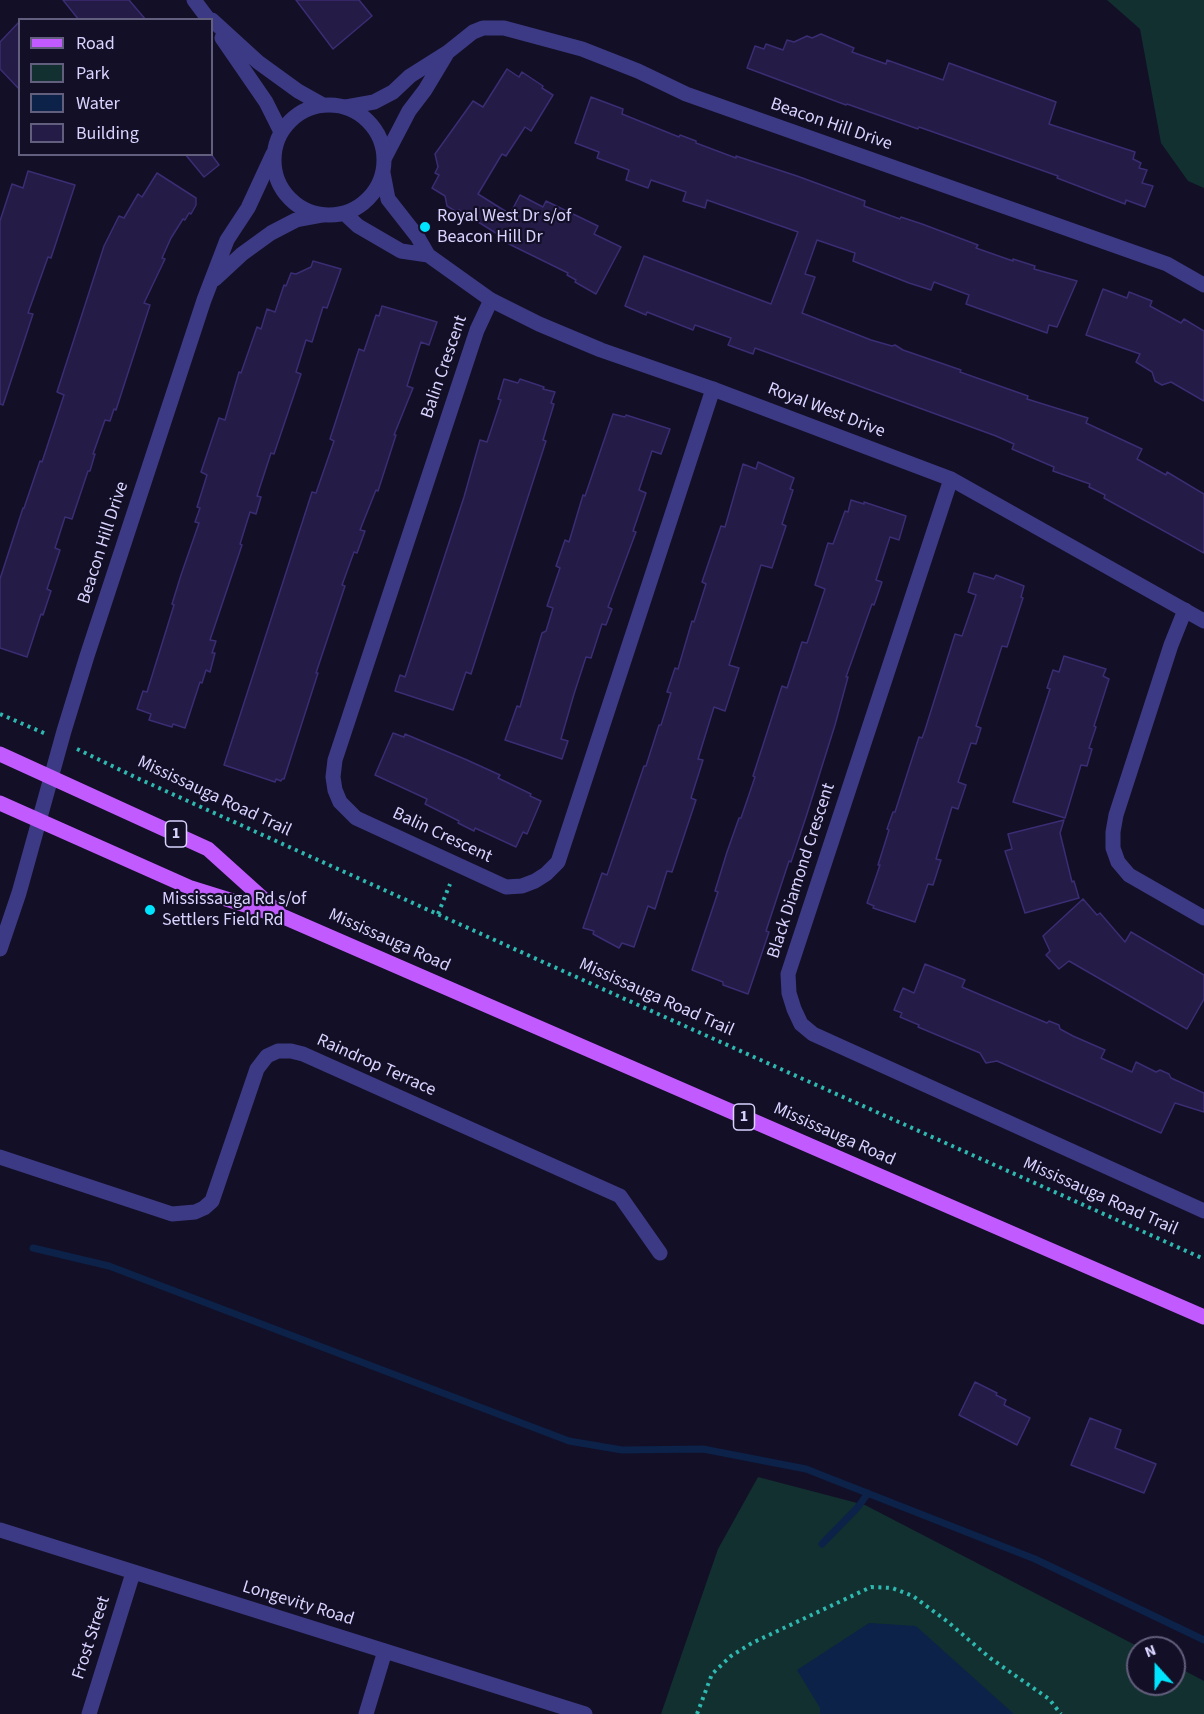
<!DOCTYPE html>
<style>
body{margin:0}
#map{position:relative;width:1204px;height:1714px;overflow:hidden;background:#130f26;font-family:"Source Sans 3",sans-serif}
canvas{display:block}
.legend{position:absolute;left:18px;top:18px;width:195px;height:138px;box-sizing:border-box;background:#130f26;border:2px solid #625e7d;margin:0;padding:8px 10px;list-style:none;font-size:18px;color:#d9d4ff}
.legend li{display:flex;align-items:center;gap:12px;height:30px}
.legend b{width:30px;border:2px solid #625e7d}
.north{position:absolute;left:1126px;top:1636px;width:60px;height:60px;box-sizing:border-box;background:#130f26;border:2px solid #625e7d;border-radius:50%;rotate:339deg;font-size:16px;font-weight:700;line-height:24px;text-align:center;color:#d9d4ff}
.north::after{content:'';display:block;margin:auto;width:21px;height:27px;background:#00e5ff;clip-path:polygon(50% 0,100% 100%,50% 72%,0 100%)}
</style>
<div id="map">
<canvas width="1204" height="1714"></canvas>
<ul class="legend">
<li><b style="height:8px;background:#c25bff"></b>Road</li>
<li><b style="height:16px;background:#12302f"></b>Park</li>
<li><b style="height:16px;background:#0c2248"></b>Water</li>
<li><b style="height:16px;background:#241b47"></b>Building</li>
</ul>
<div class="north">N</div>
</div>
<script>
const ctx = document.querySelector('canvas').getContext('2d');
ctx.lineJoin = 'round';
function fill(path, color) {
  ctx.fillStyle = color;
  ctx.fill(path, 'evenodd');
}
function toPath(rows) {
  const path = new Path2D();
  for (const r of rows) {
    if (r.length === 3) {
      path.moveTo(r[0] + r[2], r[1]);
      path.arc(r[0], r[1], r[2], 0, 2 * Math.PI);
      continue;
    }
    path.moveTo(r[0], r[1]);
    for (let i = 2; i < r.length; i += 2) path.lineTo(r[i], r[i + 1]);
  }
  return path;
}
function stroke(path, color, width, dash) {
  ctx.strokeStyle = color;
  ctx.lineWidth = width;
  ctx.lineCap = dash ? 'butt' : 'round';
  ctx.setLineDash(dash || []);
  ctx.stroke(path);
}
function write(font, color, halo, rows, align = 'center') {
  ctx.font = font + ' "Source Sans 3",sans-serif';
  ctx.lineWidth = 4.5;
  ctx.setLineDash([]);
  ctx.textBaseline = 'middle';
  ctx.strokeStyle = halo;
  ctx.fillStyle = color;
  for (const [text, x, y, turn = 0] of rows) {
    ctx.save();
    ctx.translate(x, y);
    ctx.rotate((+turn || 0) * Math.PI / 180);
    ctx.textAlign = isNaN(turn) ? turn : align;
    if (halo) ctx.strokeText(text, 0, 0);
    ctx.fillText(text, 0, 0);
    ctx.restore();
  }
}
fill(toPath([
 [1107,0,1204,0,1204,188,1188,181,1161,143,1140,29],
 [758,1477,865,1505,1141,1648,1138,1648,1138,1684,1174,1684,1174,1665,1204,1681,1204,1714,661,1714,718,1549]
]), '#12302f');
fill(toPath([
 [869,1623,916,1626,1014,1714,820,1714,820,1708,797,1670]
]), '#0c2248');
stroke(toPath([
 [33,1248,109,1266,569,1441,622,1450,703,1449,806,1469,1035,1559,1204,1640],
 [822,1544,858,1507,868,1493]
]), '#0c2248', 7);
const building = toPath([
 [63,0,129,0,146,20,79,20,63,0],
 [296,0,359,0,372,16,333,49,296,0],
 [20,21,20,90,0,69,0,42,20,21],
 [821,34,854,48,852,52,886,64,887,60,943,80,949,63,1056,102,1049,124,1135,152,1133,159,1141,163,1139,168,1147,170,1142,183,1153,186,1145,207,1126,200,1125,204,1057,178,1058,176,919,127,918,129,847,104,846,105,747,68,755,46,764,49,766,44,783,50,787,40,794,42,807,36,812,38,821,34],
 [507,69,519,77,522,72,543,86,542,88,553,95,531,131,525,127,506,156,502,154,478,194,510,214,520,195,543,207,546,201,598,226,594,234,621,247,596,294,575,282,576,280,567,275,568,273,511,245,498,237,499,235,459,210,455,211,447,206,445,196,432,188,439,175,435,173,438,167,435,154,473,101,483,107,507,69],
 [591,97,623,109,622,114,679,137,680,135,696,141,696,143,736,158,736,156,797,176,865,201,864,206,900,219,901,217,922,224,978,245,976,248,1013,261,1013,259,1035,266,1034,269,1077,281,1057,327,1049,325,1047,333,966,304,969,295,934,282,931,290,909,283,853,261,855,253,817,240,805,274,815,277,802,313,871,340,892,346,895,345,903,350,961,370,960,372,1028,396,1027,399,1088,418,1086,423,1142,449,1137,459,1166,475,1167,472,1204,494,1204,553,1104,498,1105,495,1089,487,1090,484,1053,471,1054,467,1012,449,1014,444,996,436,755,348,753,354,728,345,731,338,695,325,693,330,647,312,646,315,625,306,644,256,771,304,798,232,707,200,705,208,683,201,686,192,651,180,648,188,626,180,629,170,597,158,599,152,575,143,591,97],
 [185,154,211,154,219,165,204,177,185,154],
 [28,171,75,185,51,258,48,257,28,313,33,314,3,405,0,404,0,221,12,184,23,188,28,171],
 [157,173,196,198,196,205,191,214,189,213,185,220,183,219,171,238,162,258,165,259,144,303,150,305,116,410,114,409,110,421,105,420,93,454,95,454,90,471,88,471,72,519,65,517,55,548,60,550,47,589,51,591,43,615,41,614,27,657,0,648,0,579,23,508,24,508,40,461,42,462,64,395,57,392,104,246,119,216,124,218,138,194,142,197,157,173],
 [313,261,341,269,327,308,323,307,312,342,306,340,296,372,301,374,274,454,271,453,257,496,261,497,256,514,250,512,240,544,242,545,210,640,216,641,212,653,215,653,210,672,206,670,202,683,200,682,185,728,173,724,172,727,149,720,151,714,137,709,143,691,147,692,174,605,172,604,181,575,199,523,195,522,200,508,197,507,207,475,201,472,219,418,225,420,239,372,241,373,257,327,261,329,267,309,275,312,284,285,286,286,291,273,296,274,311,267,313,261],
 [1103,289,1127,298,1129,292,1152,301,1150,306,1181,323,1184,319,1204,331,1204,401,1171,382,1162,385,1155,381,1152,372,1136,362,1140,354,1086,335,1103,289],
 [382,306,437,322,429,345,421,342,407,386,413,388,394,435,396,435,378,491,376,490,360,530,365,531,357,553,354,552,342,585,345,586,316,673,318,673,284,779,282,779,281,781,276,779,275,782,224,765,312,492,316,493,334,441,330,439,359,349,364,351,376,315,379,316,382,306],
 [504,379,518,383,520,379,544,387,543,389,555,392,551,403,554,404,543,440,546,441,471,674,466,672,453,710,395,691,400,675,405,677,464,497,480,440,487,442,501,400,498,399,504,379],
 [613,414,625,417,626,415,670,429,661,454,652,451,639,490,646,493,633,531,636,532,608,607,612,609,606,625,602,624,591,658,586,657,574,694,561,739,568,741,562,759,505,740,517,706,520,707,542,633,546,631,553,608,547,606,560,568,556,566,565,540,569,542,583,495,585,496,613,414],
 [758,462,794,478,790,489,793,490,782,524,786,526,772,568,761,565,729,665,739,668,725,711,714,707,698,759,703,760,691,798,696,800,672,872,667,871,655,909,648,906,634,947,622,943,619,948,593,934,594,931,583,928,602,873,607,875,644,766,646,766,659,725,661,725,671,693,667,692,675,668,678,669,692,621,694,622,706,584,702,582,721,526,725,527,743,464,756,469,758,462],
 [851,500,864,504,864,502,906,516,899,540,890,537,876,580,882,582,874,605,872,604,846,677,848,677,835,725,806,817,791,862,789,861,766,931,769,932,748,994,723,985,723,982,692,970,718,892,715,891,727,852,739,818,741,818,755,777,753,776,782,686,787,688,802,642,807,643,825,589,815,585,828,543,833,544,845,511,848,512,851,500],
 [974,573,994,579,996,575,1024,586,1021,597,1023,598,1007,647,1002,646,976,726,981,728,976,744,971,743,958,782,966,785,958,809,952,807,936,859,941,860,933,885,928,884,915,922,873,908,874,906,867,903,880,865,878,865,889,830,887,829,893,812,895,812,919,737,922,738,925,730,955,634,962,636,976,595,968,592,974,573],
 [1064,656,1106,669,1103,676,1109,679,1094,726,1096,727,1089,748,1092,749,1087,766,1081,765,1065,818,1013,802,1050,689,1047,688,1053,670,1059,672,1064,656],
 [393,733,404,737,405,734,467,760,500,775,498,778,531,794,530,796,541,801,527,834,523,832,516,847,475,828,474,831,458,823,459,821,425,804,427,799,375,775,393,733],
 [1064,820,1060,833,1072,882,1074,881,1079,898,1025,913,1005,851,1012,849,1008,834,1064,820],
 [1083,899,1097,915,1100,913,1125,942,1131,932,1204,975,1204,999,1187,1029,1069,961,1059,969,1046,955,1050,951,1043,936,1083,899],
 [925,964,965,980,962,987,1047,1023,1049,1021,1059,1025,1060,1029,1073,1036,1105,1050,1101,1058,1132,1072,1136,1062,1156,1072,1160,1070,1169,1074,1171,1078,1204,1093,1204,1112,1175,1103,1161,1133,997,1061,986,1063,980,1053,918,1027,919,1025,900,1017,902,1013,894,1010,903,988,914,993,925,964],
 [975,1382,997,1393,996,1395,1006,1400,1004,1405,1030,1418,1017,1445,959,1415,975,1382],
 [1090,1418,1121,1430,1115,1448,1156,1464,1144,1493,1071,1465,1090,1418]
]);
fill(building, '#241b47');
stroke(building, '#3b2d73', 1.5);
stroke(toPath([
 [0,714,46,734],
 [77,749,137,778,627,1000,1204,1259],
 [438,914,450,884],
 [697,1714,712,1674,731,1656,752,1643,871,1587,892,1588,913,1596,948,1622,990,1658,1049,1699,1061,1714]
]), '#2fb8b0', 4, [3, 4.5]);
stroke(toPath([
 [346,107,374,102,393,92,410,76,448,52,473,32,483,28,504,28,582,49,638,71,686,94,1167,264,1204,285],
 [385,157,409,111,425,90,446,55],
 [215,279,242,254,271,233,296,220,323,215],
 [491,300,477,330,335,760,333,777,335,790,340,802,356,818,506,887,522,886,535,881,546,874,558,862,713,389],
 [951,479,788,974,789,993,794,1009,801,1024,813,1034,1204,1211],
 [1185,610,1171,645,1116,815,1113,832,1113,848,1118,862,1129,875,1204,918],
 [0,949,19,893,64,731,87,656,204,300,227,240,248,208,273,154],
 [0,1157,172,1214,195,1212,204,1208,212,1201,257,1069,267,1056,278,1051,291,1051,303,1054,620,1196,660,1253],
 [0,1530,585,1714],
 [89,1714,133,1573],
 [366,1714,385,1651]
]), '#3d3a85', 15);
stroke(toPath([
 [194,0,209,20],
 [212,20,258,62,298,91,323,105],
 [222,38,266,102,281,132],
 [329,160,55],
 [383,173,388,199,417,236,428,255,491,300,539,324,601,350,713,389,951,479,1204,621],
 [344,213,358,226,401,251,428,255]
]), '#3d3a85', 15);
stroke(toPath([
 [0,754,208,849,279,913],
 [0,803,191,888,284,917,1204,1317]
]), '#c25bff', 15);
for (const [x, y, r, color] of [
 [425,227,6,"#00e5ff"],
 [150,910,6,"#00e5ff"]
]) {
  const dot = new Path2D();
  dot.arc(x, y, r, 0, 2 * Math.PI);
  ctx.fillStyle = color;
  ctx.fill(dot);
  stroke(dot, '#130f26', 2);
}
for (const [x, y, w] of [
 [176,834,21],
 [744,1117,21]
]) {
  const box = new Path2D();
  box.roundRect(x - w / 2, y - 13, w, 26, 4.5);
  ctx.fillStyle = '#130f26';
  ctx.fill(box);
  stroke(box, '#d9d4ff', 1.5);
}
write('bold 16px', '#d9d4ff', null, [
 ["1",176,834],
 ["1",744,1117]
]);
write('18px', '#d9d4ff', '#130f26', [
 ["Beacon Hill Drive",831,125,19],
 ["Balin Crescent",445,367,-71],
 ["Royal West Drive",826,411,21],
 ["Beacon Hill Drive",104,543,-72],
 ["Mississauga Road Trail",214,797,25],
 ["Balin Crescent",442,836,25],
 ["Black Diamond Crescent",802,871,-72],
 ["Mississauga Road",389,941,24],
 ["Mississauga Road Trail",656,998,24],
 ["Raindrop Terrace",376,1066,24],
 ["Mississauga Road",834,1135,24],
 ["Mississauga Road Trail",1100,1197,24],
 ["Longevity Road",298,1604,17],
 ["Frost Street",92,1638,-72]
]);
write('18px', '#d9d4ff', '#130f26', [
 ["Royal West Dr s/of",437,217],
 ["Beacon Hill Dr",437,238],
 ["Mississauga Rd s/of",162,900],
 ["Settlers Field Rd",162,921]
], 'left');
</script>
